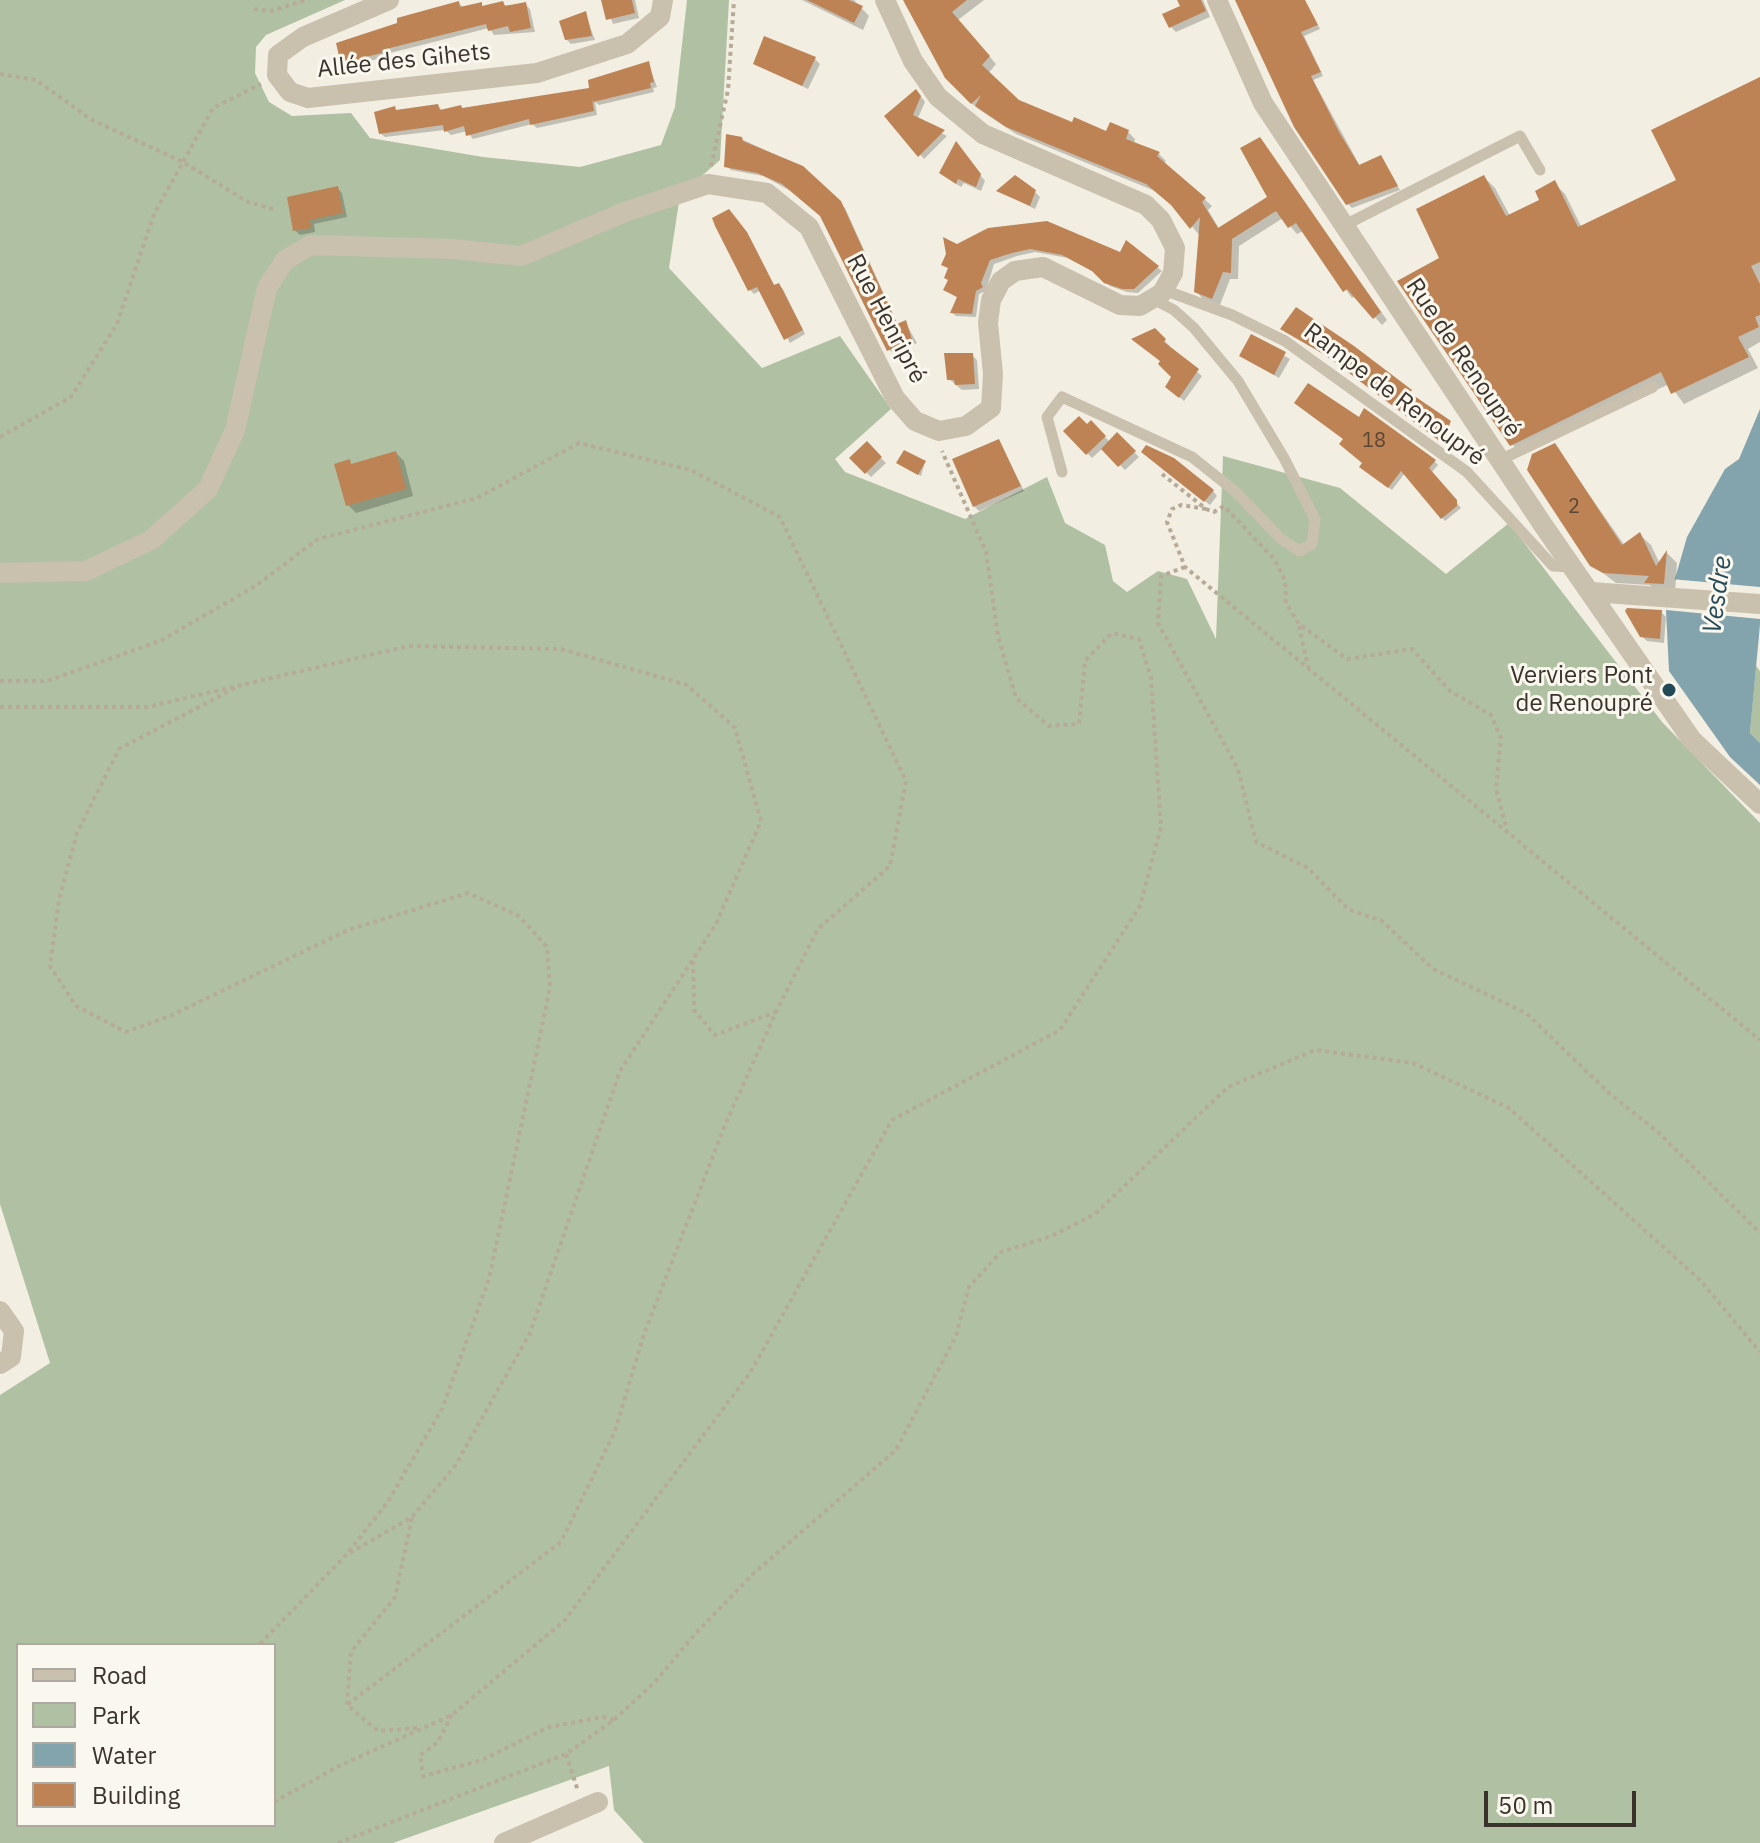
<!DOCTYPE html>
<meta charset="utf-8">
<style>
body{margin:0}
#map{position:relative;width:1760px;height:1843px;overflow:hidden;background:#f2eee2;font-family:"IBM Plex Sans",sans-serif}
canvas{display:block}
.legend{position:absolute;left:16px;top:1643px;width:260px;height:184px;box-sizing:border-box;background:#faf7ee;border:2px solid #ada9a0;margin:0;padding:10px 14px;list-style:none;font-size:24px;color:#39332c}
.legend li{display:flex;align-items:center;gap:16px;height:40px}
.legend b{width:40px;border:2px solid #ada9a0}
.scale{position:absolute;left:1484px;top:1791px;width:152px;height:36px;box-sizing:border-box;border:4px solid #39332c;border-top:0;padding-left:10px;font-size:24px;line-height:28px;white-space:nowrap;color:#39332c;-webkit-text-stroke:6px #faf7ee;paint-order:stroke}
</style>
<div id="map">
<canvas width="1760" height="1843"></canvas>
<ul class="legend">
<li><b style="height:10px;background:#cac0ae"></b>Road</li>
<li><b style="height:22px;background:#b0c0a2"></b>Park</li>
<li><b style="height:22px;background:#83a3ad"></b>Water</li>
<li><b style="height:22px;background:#bd8355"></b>Building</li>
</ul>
<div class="scale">50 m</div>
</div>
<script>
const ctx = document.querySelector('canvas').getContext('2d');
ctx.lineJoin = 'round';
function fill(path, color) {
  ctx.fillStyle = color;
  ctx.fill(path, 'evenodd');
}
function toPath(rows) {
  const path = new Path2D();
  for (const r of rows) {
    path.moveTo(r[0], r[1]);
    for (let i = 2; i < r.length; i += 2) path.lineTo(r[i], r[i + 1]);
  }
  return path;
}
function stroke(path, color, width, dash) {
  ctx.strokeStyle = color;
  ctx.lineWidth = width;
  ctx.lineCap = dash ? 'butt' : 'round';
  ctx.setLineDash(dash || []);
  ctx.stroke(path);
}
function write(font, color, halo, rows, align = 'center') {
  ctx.font = font + ' "IBM Plex Sans",sans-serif';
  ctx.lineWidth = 6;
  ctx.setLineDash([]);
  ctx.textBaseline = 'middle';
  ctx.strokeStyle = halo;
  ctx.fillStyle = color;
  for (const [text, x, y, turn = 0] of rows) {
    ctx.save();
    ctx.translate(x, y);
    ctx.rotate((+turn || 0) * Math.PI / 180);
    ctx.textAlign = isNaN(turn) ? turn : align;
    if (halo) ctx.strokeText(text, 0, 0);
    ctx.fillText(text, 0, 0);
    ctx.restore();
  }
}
fill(toPath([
 [0,0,345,0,266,35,256,47,255,73,269,102,292,116,351,113,370,138,483,157,580,167,661,145,675,107,687,0,729,0,720,160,680,195,669,268,762,368,840,336,891,409,835,459,845,472,965,519,1047,477,1065,523,1105,545,1113,581,1127,592,1158,571,1187,579,1216,639,1223,456,1340,488,1446,574,1509,523,1662,722,1760,823,1760,1843,644,1843,614,1810,609,1766,393,1843,0,1843,0,1395,50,1363,0,1204],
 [18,1645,274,1645,274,1825,18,1825],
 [1756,666,1760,671,1760,743,1750,733]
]), '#b0c0a2');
fill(toPath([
 [1760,409,1760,624,1750,733,1760,743,1760,785,1730,757,1669,671,1666,610,1687,537,1725,469,1739,459]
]), '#83a3ad');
fill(toPath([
 [1671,579,1760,587,1760,619,1666,610]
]), '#f2eee2');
fill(toPath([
 [604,0,635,0,639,18,613,24],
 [802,0,854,0,869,16,863,30],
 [905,0,984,0,958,20,996,64,988,74,1018,102,1073,125,1107,133,1128,132,1135,139,1134,144,1159,154,1166,161,1164,164,1212,206,1208,210,1220,230,1269,198,1259,139,1387,320,1382,325,1355,296,1352,298,1303,231,1297,234,1283,218,1239,246,1238,279,1230,279,1220,305,1203,299,1196,291,1201,237,1176,208,1155,191,1016,134,980,110,966,99],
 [1180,0,1203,0,1210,17,1176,32,1171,27,1182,7],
 [1236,0,1273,0,1310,10,1320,29,1304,36,1323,76,1313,80,1360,166,1381,157,1400,190,1352,208,1348,204],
 [459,3,464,8,525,4,530,9,535,32,494,35,489,28,386,54,386,57,365,62,366,65,348,69,343,64],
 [585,13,595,40,571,44,566,39],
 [815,59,820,64,808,89,756,63],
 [648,63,657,87,653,88,654,92,599,105,595,102,597,115,537,128,532,124,473,139,467,131,451,135,445,130,385,137,380,133,398,112,438,106,443,111,463,110,592,89],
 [1760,79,1760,342,1748,349,1758,368,1684,404,1669,384,1523,455,1512,444,1442,259,1484,177,1495,188,1510,216,1542,201,1554,183,1565,194,1582,228,1679,181],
 [920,95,925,102,917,120,947,136,924,159,887,116],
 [741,139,802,167,845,208,898,325,905,322,917,343,893,353,888,349,822,215,802,197,763,176,731,170,726,166],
 [960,149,985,181,981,191,964,183,961,187,946,177],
 [337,188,342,193,347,217,314,224,315,232,300,235,295,230],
 [999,191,1035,192,1040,197,1035,209],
 [732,215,750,238,775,287,779,285,783,289,805,334,790,343,761,290,754,294,750,290],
 [988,230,1121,255,1127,243,1162,271,1138,293,1127,292,1110,286,1099,275,1068,258,1035,252,1017,256,994,264,986,291,979,294,976,317,956,316,952,313,958,298,946,290,950,269,943,264,957,247],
 [1154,331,1170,346,1168,348,1202,376,1184,401,1173,391,1173,377,1162,361],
 [1251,337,1290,359,1279,378,1241,356],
 [972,355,977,360,979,389,962,390,949,379],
 [1330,357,1411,391,1411,397,1450,423,1450,431,1457,437,1449,447],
 [1359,419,1434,461,1438,465,1431,473,1461,508,1445,521,1405,473,1392,490,1365,470],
 [1091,423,1110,442,1117,435,1139,457,1125,470,1103,448,1092,458,1066,431],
 [999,441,1024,491,979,511,974,506],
 [867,444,886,463,871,477,852,458],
 [1555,446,1625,546,1640,535,1651,545,1660,564,1667,553,1677,563,1675,594,1657,593,1650,585,1616,583,1591,564],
 [396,453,404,461,413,496,356,513,348,505,349,461,353,466],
 [1148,457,1213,491,1217,496,1210,505],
 [925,462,921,476,900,465],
 [1661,612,1666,617,1664,643,1647,641,1641,636]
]), '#0003');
fill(toPath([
 [601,0,632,0,635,13,606,20],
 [807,0,849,0,863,6,854,23],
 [903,0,967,0,952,12,990,56,982,65,1019,100,1072,122,1074,117,1106,131,1110,122,1129,130,1126,139,1160,152,1157,156,1206,198,1202,202,1218,228,1267,197,1240,148,1260,137,1381,312,1373,319,1347,289,1343,292,1296,223,1288,228,1276,211,1232,239,1231,273,1223,272,1212,299,1194,292,1200,217,1190,229,1171,205,1146,184,1006,127,975,106,981,95,971,104,945,78],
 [1177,0,1201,0,1206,11,1169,28,1162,14,1180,6],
 [1235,0,1305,0,1318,25,1301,32,1321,72,1311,76,1339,132,1359,165,1381,155,1398,186,1346,205,1294,127],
 [459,1,460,7,482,2,482,6,503,1,505,6,526,2,531,28,510,32,508,26,488,31,486,24,382,50,382,53,361,58,362,60,341,65,336,43,397,23,397,18],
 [586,11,592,36,565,40,559,21],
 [764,36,816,57,802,86,753,64],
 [649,61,654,82,650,83,651,88,593,102,592,98,594,111,530,125,529,119,466,136,464,126,444,132,443,125,379,134,374,112,395,106,396,110,438,104,440,110,461,105,462,108,589,88,588,80],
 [1760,77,1760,262,1751,266,1760,284,1760,315,1755,317,1759,327,1738,337,1749,357,1671,394,1661,372,1510,446,1397,281,1439,258,1416,209,1484,175,1506,216,1539,200,1535,191,1555,180,1578,227,1676,180,1651,130],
 [916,89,921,96,913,115,945,130,918,157,884,116],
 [726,134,742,137,743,141,803,166,841,201,897,324,906,320,912,340,887,351,820,216,782,184,757,173,724,167],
 [956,141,981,174,976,187,958,179,956,184,939,173],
 [1015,175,1036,190,1030,206,996,191],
 [338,186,343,213,310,220,311,228,293,231,287,197],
 [729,209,747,232,774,285,779,283,803,330,784,340,757,287,748,291,715,226,712,218],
 [1047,221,1120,252,1126,240,1159,266,1134,289,1122,289,1104,283,1092,271,1062,255,1030,249,1012,253,990,260,981,283,983,287,976,291,972,314,950,313,957,297,943,290,948,280,944,278,948,268,941,265,946,254,943,237,957,244,988,228],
 [1296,307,1354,346,1412,390,1410,393,1451,421,1448,427,1456,433,1446,446,1325,355,1280,329],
 [1155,328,1166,339,1164,342,1199,369,1179,398,1165,387,1171,377,1158,364,1160,361,1131,339],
 [1251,334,1286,352,1274,375,1239,356],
 [944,353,973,353,975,384,955,385,954,380,947,380],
 [1308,383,1359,417,1364,408,1436,460,1429,468,1457,500,1457,506,1441,519,1401,471,1388,488,1359,467,1362,463,1339,444,1343,439,1294,403],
 [1079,416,1087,424,1091,420,1106,436,1086,455,1063,431],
 [1117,432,1136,451,1118,467,1101,449],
 [999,439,1021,486,973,507,952,459],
 [867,441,882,457,865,474,849,458],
 [1555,443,1622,545,1640,532,1656,566,1667,550,1664,584,1644,583,1649,576,1603,573,1590,566,1527,470,1532,454],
 [1146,445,1174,458,1214,490,1204,502,1141,452],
 [904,450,926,461,918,475,896,463],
 [396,451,406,489,346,506,334,464,350,459,351,464],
 [1627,608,1662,610,1660,639,1640,637,1625,611]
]), '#bd8355');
stroke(toPath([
 [254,9,271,11,306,0],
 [0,74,36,80,92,120,183,162,248,202,277,210],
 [711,166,728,90,734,0],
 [0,437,71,397,117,324,154,214,213,108,261,84],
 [1162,474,1206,509,1214,512,1224,506,1274,559,1285,580,1286,603,1299,624,1347,659,1412,649,1450,691,1491,715,1501,738,1496,789,1507,830],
 [1206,509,1181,505,1172,509,1167,522,1185,567,1760,1040],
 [1185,567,1161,576,1158,623,1238,769,1256,842,1308,868,1348,909,1382,921,1433,969,1526,1013,1610,1094,1658,1132,1760,1233],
 [1299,626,1308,667],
 [0,681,47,681,160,641,257,585,318,539,477,498,579,443,691,470,780,517,906,781,890,866,818,929,776,1012,725,1125,644,1334,615,1431,561,1542,347,1705],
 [235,688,119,749,77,833,59,900,50,966,76,1006,126,1032,172,1015,348,930,468,893,519,916,547,947,550,988,489,1279,442,1409,387,1503,346,1555,259,1645],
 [0,707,147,707,409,646,561,649,687,685,735,728,761,821,716,924,620,1071,530,1333,455,1466,412,1517,346,1555],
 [693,961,694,1010,715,1035,776,1012],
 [412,1518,395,1597,351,1652,347,1705,378,1731,417,1728],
 [452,1715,437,1743,420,1755,423,1776,482,1760,549,1727,603,1717,614,1720],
 [566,1754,578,1791],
 [274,1802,339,1766,452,1715,565,1620,750,1373,892,1120,1060,1030,1140,906,1161,827,1151,678,1139,639,1112,633,1085,661,1079,724,1049,726,1016,698,998,636,986,552,942,451],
 [338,1843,566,1754,614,1720,655,1682,695,1634,754,1573,896,1450,956,1336,969,1287,1001,1252,1052,1236,1095,1214,1228,1087,1315,1050,1413,1063,1509,1108,1700,1280,1760,1352]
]), '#b5ab98', 4, [4, 4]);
stroke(toPath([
 [1343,226,1520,136,1540,170],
 [1164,290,1232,315,1285,341,1467,472,1553,566,1572,567],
 [1500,460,1653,387],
 [1062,472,1047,417,1062,397,1192,457,1236,492,1280,538,1299,551,1312,544,1315,519,1284,458,1238,381,1194,328,1174,310,1153,299]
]), '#cac0ae', 11);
stroke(toPath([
 [389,0,303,37,278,55,277,75,290,92,308,98,537,73,627,44,660,17,663,0],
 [1217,0,1263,103,1543,525,1692,740,1760,804],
 [0,573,86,571,151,540,208,489,235,430,267,288,285,260,311,245,453,249,521,256,625,212,708,184,767,193,809,227,895,398,915,421,939,431,966,426,991,408,993,374,988,323,991,300,1001,281,1015,271,1043,267,1120,305,1140,306,1162,293,1173,273,1175,248,1161,220,1146,205,983,134,938,97,913,61,885,0],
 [1591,592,1760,604],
 [0,1311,14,1331,11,1357,0,1364],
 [504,1843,598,1802]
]), '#cac0ae', 20);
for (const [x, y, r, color] of [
 [1669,690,8,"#244a58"]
]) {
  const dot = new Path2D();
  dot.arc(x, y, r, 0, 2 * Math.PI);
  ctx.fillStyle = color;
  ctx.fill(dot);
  stroke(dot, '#faf7ee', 3);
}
write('20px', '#5a4736', null, [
 ["18",1374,441],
 ["2",1574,507]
]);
write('24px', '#39332c', '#faf7ee', [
 ["Allée des Gihets",404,61,-6],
 ["Rue Henripré",886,319,62],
 ["Rue de Renoupré",1463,358,56],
 ["Rampe de Renoupré",1394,395,37]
]);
write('24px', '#39332c', '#faf7ee', [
 ["Verviers Pont",1653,676],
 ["de Renoupré",1653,704]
], 'right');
write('italic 26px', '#244a58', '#faf7ee', [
 ["Vesdre",1718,595,-82]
]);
</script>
